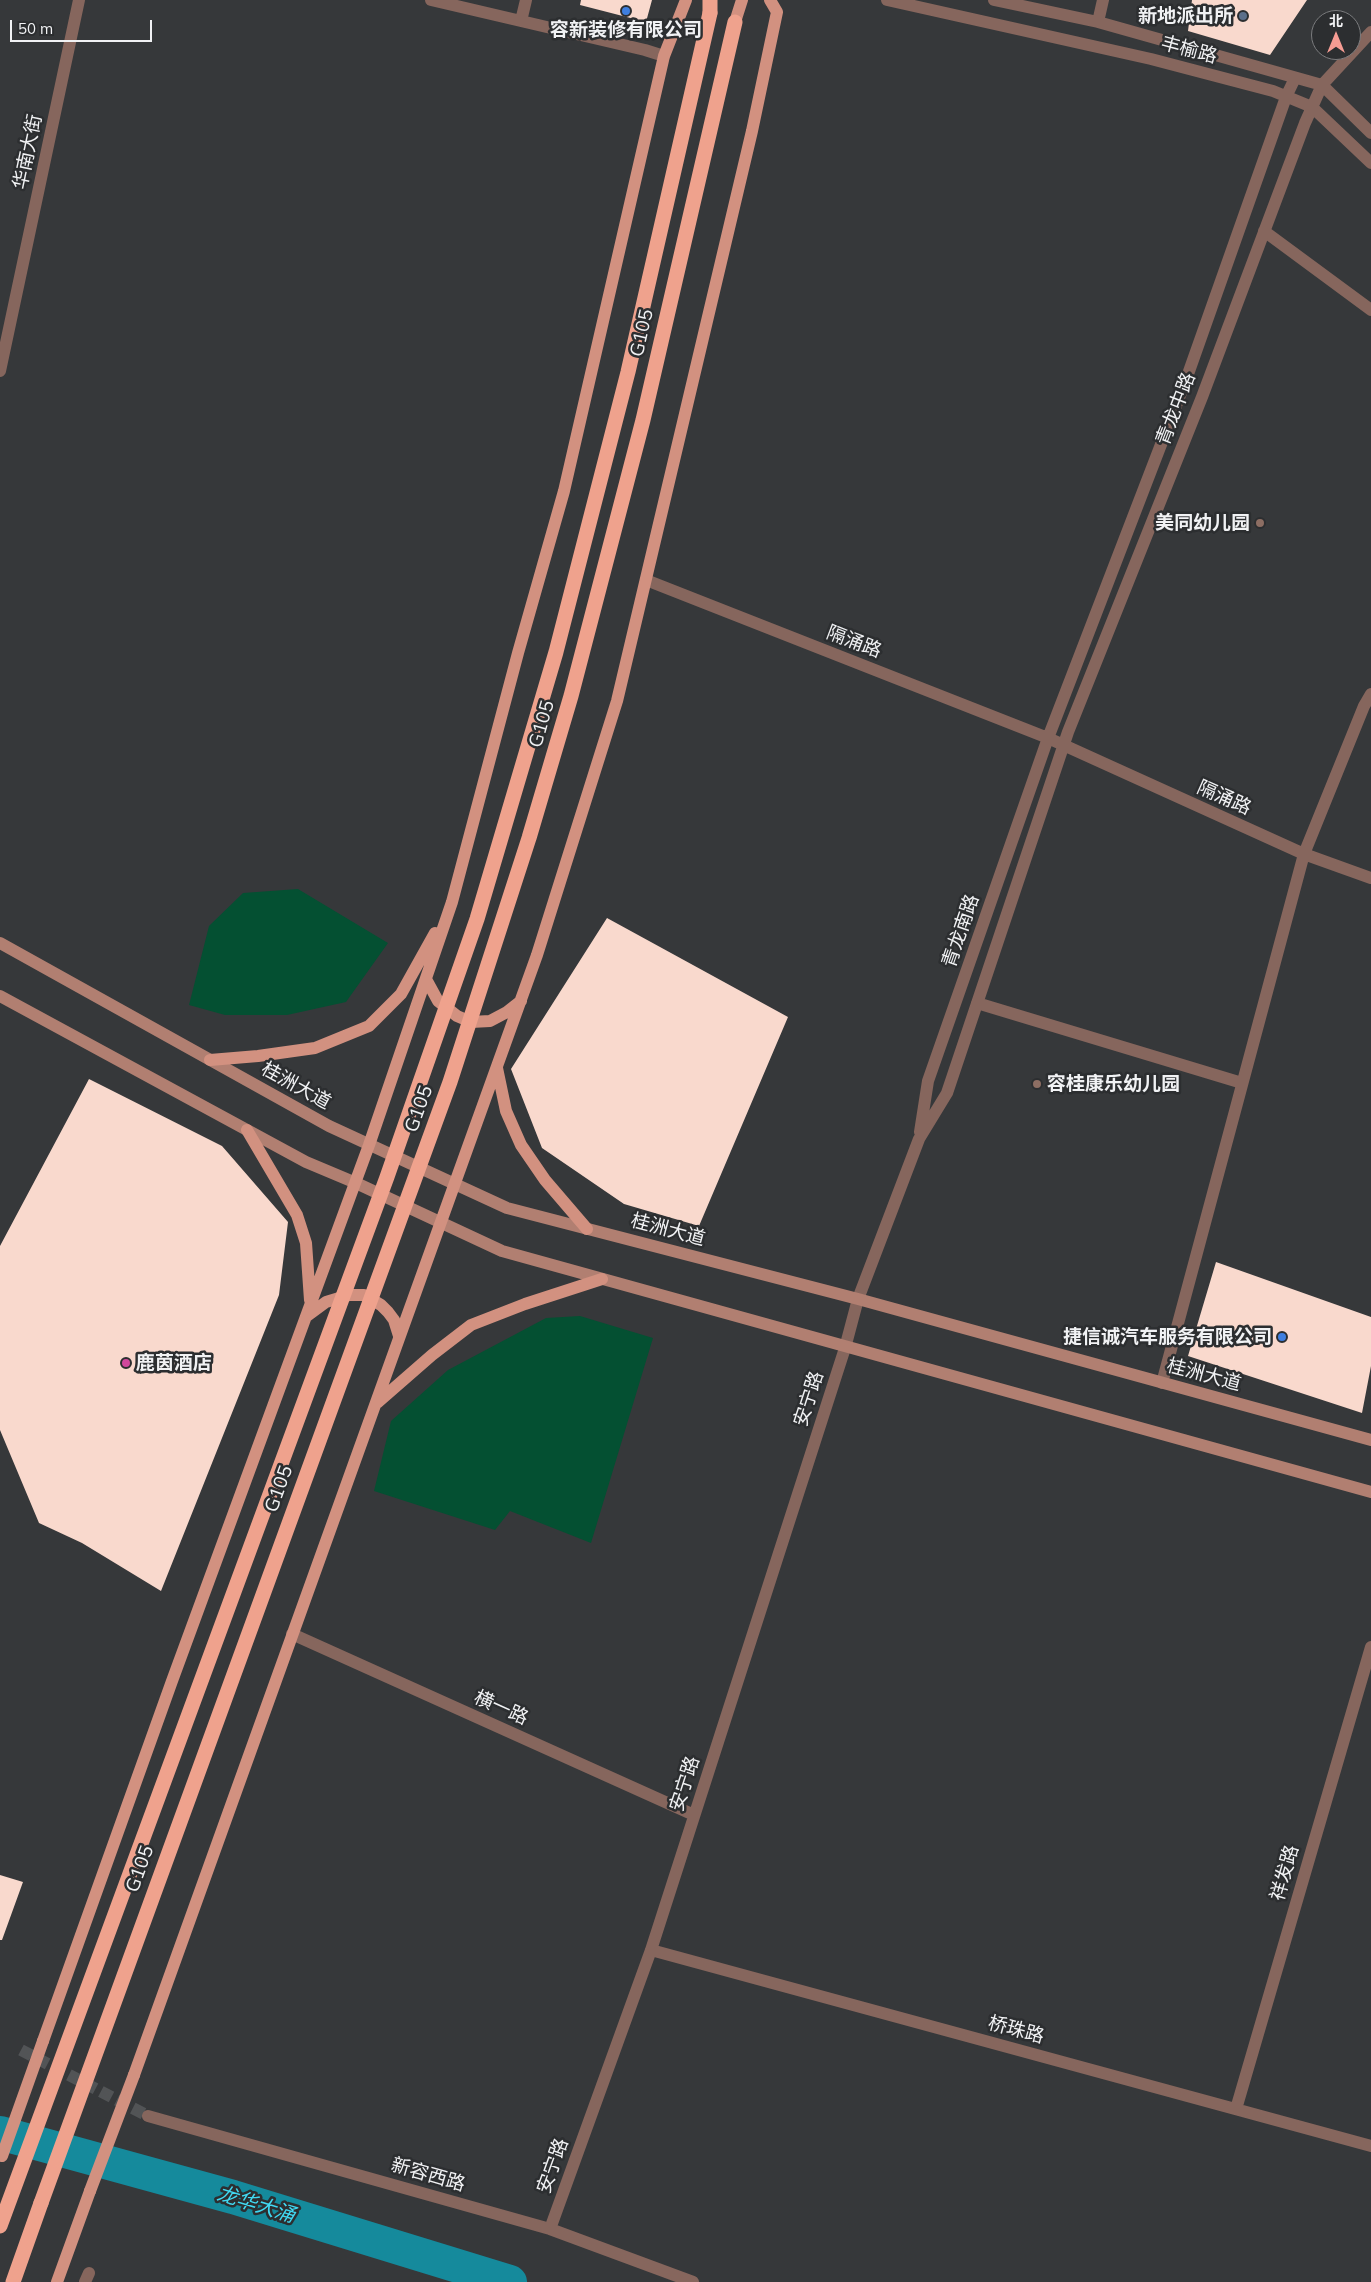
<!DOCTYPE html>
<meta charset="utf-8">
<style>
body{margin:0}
#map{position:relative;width:1371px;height:2282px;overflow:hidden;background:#36383a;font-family:Mulish,"Noto Sans SC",sans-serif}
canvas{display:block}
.north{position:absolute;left:1311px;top:10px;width:50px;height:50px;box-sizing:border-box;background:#2c2e30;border:1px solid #7b7c7e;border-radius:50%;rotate:0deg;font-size:14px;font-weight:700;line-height:20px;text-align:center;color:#f1f2f4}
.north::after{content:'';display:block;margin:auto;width:18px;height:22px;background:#f59c93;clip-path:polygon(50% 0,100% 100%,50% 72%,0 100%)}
.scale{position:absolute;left:10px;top:20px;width:142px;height:22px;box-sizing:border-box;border:2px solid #f1f2f4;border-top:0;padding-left:6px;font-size:15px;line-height:18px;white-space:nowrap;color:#f1f2f4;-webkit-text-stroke:4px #2c2e30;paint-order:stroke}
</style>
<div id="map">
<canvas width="1371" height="2282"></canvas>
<div class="north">北</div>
<div class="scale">50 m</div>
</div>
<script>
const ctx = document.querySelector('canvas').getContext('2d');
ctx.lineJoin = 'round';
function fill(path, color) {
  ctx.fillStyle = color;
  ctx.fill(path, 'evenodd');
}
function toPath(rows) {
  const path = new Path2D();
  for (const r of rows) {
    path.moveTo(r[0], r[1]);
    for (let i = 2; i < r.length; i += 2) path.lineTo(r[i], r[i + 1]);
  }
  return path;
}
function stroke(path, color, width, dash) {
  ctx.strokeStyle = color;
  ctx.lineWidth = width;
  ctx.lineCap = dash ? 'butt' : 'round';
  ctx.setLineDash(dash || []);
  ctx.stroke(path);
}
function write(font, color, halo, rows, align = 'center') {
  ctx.font = font + ' Mulish,"Noto Sans SC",sans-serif';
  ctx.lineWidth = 5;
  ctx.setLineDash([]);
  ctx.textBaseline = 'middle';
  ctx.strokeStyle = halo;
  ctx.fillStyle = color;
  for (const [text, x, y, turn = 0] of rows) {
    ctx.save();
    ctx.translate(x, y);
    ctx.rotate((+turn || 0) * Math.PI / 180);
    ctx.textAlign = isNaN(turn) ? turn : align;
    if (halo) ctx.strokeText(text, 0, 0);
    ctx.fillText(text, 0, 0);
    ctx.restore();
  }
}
fill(toPath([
 [298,889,388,943,346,1002,287,1015,225,1015,189,1005,209,926,243,893],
 [580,1316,653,1338,591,1543,510,1511,495,1530,374,1491,391,1421,448,1370,546,1318]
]), '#045032');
stroke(toPath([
 [0,2133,233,2197,510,2282]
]), '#158a9c', 34);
fill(toPath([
 [581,0,652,0,646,22,580,5],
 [1192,0,1307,0,1270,55,1188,31],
 [607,918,788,1017,699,1226,624,1204,542,1148,511,1069],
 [89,1079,222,1146,288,1222,279,1295,161,1591,82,1543,39,1523,0,1430,0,1246],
 [1216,1262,1371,1317,1371,1366,1362,1413,1188,1356],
 [0,1875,23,1882,2,1940,0,1940]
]), '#f9d9cd');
stroke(toPath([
 [21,2050,148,2116]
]), '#525456', 12, [12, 6]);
stroke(toPath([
 [431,0,645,50,664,56],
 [887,0,1151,59,1273,91,1312,107,1371,163],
 [994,0,1098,22,1322,85,1371,133],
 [521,21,526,0],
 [1098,22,1103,0],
 [1264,231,1371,310],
 [0,371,79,0],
 [646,580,1048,738,1304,854,1371,878],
 [977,1003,1242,1083],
 [920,1132,928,1081,1048,738,1187,377,1286,97,1295,78],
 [1162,1383,1304,854,1364,706,1371,694],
 [292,1634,694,1815],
 [651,1950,1371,2146],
 [1236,2109,1371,1647],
 [148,2116,550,2229,693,2282],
 [550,2229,651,1950,845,1348,858,1299,919,1139,947,1093,1068,732,1202,397,1305,123,1322,85,1371,32],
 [85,2282,89,2273]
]), '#86665d', 12);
stroke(toPath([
 [0,943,329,1126,507,1208,858,1299,1371,1440],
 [0,996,306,1162,356,1183,502,1251,1371,1492]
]), '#b17f71', 12);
stroke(toPath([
 [735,22,742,0],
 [426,979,438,1001,457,1016,471,1022,490,1021,507,1012,521,1001],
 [210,1060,258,1056,315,1048,369,1026,401,994,435,933],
 [497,1068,506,1111,521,1145,545,1180,587,1229],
 [247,1130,297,1215,306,1243,310,1300],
 [307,1316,326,1302,349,1295,364,1295,381,1305,388,1312,394,1320,399,1336],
 [377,1403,432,1355,471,1325,525,1304,602,1279],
 [43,2041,172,1681,369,1145,452,902,518,653,564,491,664,56,686,0],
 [134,2075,537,955,617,701,752,131,777,12,770,0],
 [57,2282,90,2191]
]), '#d29180', 12);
stroke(toPath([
 [710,13,710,0],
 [13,2282,41,2203]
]), '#efa28d', 15);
stroke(toPath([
 [2,2156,43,2041],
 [90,2191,134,2075]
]), '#d29180', 12);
stroke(toPath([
 [41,2203,450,1082,529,838,571,696,643,420,735,22],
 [0,2226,387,1177,477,919,556,652,628,372,710,13]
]), '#efa28d', 15);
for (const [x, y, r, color] of [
 [626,11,5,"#3f7fe0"],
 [1243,16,5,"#5c6f8a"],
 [1260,523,5,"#8d6e63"],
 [1037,1084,5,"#8d6e63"],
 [1282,1337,5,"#3f7fe0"],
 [126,1363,5,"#d1479c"]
]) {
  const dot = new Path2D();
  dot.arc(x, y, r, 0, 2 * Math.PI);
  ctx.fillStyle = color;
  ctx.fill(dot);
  stroke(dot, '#2c2e30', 2);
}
write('bold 19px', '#f1f2f4', '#2c2e30', [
 ["新地派出所",1233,16],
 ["容新装修有限公司",626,30,"center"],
 ["美同幼儿园",1250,523],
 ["容桂康乐幼儿园",1047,1084,"left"],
 ["捷信诚汽车服务有限公司",1272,1337],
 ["鹿茵酒店",136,1363,"left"]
], 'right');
write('19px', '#f1f2f4', '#2c2e30', [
 ["丰榆路",1189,50,15],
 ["华南大街",28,152,-78],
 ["G105",642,333,-77],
 ["青龙中路",1176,409,-69],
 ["隔涌路",854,642,21],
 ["G105",542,724,-74],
 ["隔涌路",1224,798,24],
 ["青龙南路",961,931,-71],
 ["桂洲大道",296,1086,29],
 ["G105",419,1109,-70],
 ["桂洲大道",668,1230,15],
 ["桂洲大道",1204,1375,15],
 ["安宁路",809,1399,-72],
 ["G105",279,1489,-70],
 ["横一路",501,1708,24],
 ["安宁路",685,1784,-72],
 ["G105",140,1869,-70],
 ["祥发路",1285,1873,-74],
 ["桥珠路",1016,2030,15],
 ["安宁路",553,2166,-70],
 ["新容西路",428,2175,16]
]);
write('italic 20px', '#41d9f2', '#2c2e30', [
 ["龙华大涌",256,2205,17]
]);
</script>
